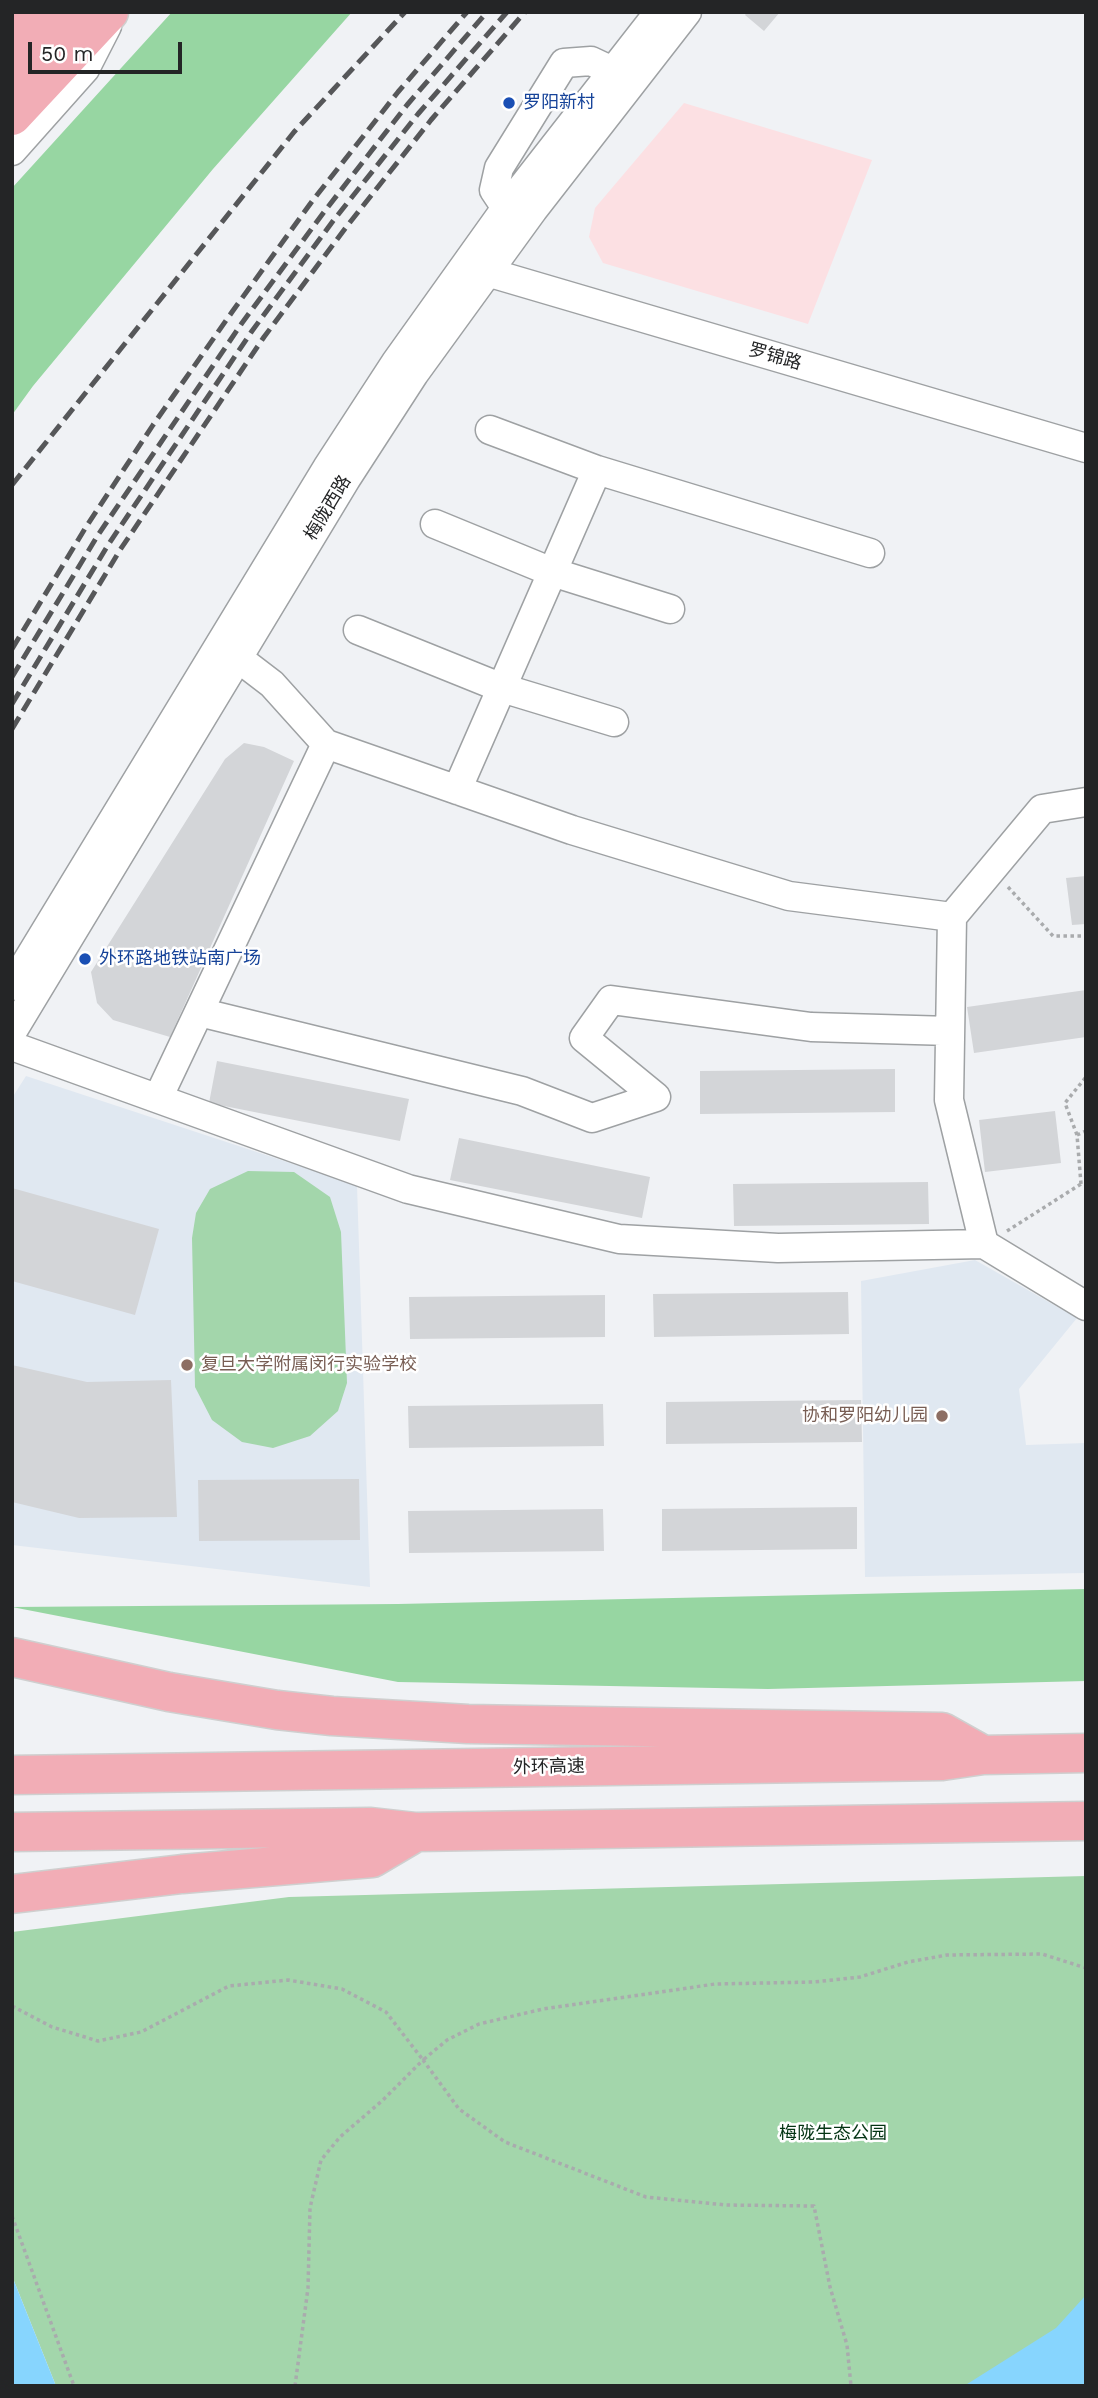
<!DOCTYPE html>
<meta charset="utf-8">
<style>
body{margin:0}
#map{position:relative;width:1098px;height:2398px;overflow:hidden;background:#f0f2f5;font-family:"Work Sans",sans-serif}
canvas{display:block}
.frame{position:absolute;inset:0;border:14px solid #242526;pointer-events:none}
.scale{position:absolute;left:28px;top:42px;width:154px;height:32px;box-sizing:border-box;border:4px solid #242526;border-top:0;padding-left:9px;font-size:21px;line-height:24px;white-space:nowrap;color:#242526;-webkit-text-stroke:5px #fff;paint-order:stroke}
</style>
<div id="map">
<canvas width="1098" height="2398"></canvas>
<div class="frame"></div>
<div class="scale">50 m</div>
</div>
<script>
const ctx = document.querySelector('canvas').getContext('2d');
ctx.lineJoin = 'round';
function fill(path, color) {
  ctx.fillStyle = color;
  ctx.fill(path, 'evenodd');
}
function toPath(rows) {
  const path = new Path2D();
  for (const r of rows) {
    path.moveTo(r[0], r[1]);
    for (let i = 2; i < r.length; i += 2) path.lineTo(r[i], r[i + 1]);
  }
  return path;
}
function stroke(path, color, width, dash) {
  ctx.strokeStyle = color;
  ctx.lineWidth = width;
  ctx.lineCap = dash ? 'butt' : 'round';
  ctx.setLineDash(dash || []);
  ctx.stroke(path);
}
function write(font, color, halo, rows, align = 'center') {
  ctx.font = font + ' "Work Sans","Noto Sans SC",sans-serif';
  ctx.lineWidth = 5;
  ctx.setLineDash([]);
  ctx.textBaseline = 'middle';
  ctx.strokeStyle = halo;
  ctx.fillStyle = color;
  for (const [text, x, y, turn = 0] of rows) {
    ctx.save();
    ctx.translate(x, y);
    ctx.rotate((+turn || 0) * Math.PI / 180);
    ctx.textAlign = isNaN(turn) ? turn : align;
    if (halo) ctx.strokeText(text, 0, 0);
    ctx.fillText(text, 0, 0);
    ctx.restore();
  }
}
fill(toPath([
 [684,103,872,160,808,324,603,263,589,237,595,208]
]), '#fce0e3');
fill(toPath([
 [26,1076,357,1185,370,1587,12,1545,12,1098],
 [975,1260,1077,1318,1019,1389,1026,1445,1086,1443,1086,1573,865,1577,861,1281]
]), '#e0e8f1');
fill(toPath([
 [248,1171,294,1172,330,1197,341,1232,347,1383,338,1411,310,1436,273,1448,242,1442,212,1420,195,1387,192,1238,196,1213,210,1189],
 [1086,1876,1086,2386,56,2386,12,2276,12,1932,289,1897]
]), '#a3d6ab');
fill(toPath([
 [172,12,352,12,213,169,33,386,12,415,12,188],
 [1086,1589,1086,1681,768,1689,398,1682,12,1607,398,1604]
]), '#97d6a2');
fill(toPath([
 [12,2276,56,2386,12,2386],
 [1086,2295,1086,2386,964,2386,1056,2328]
]), '#87d5fe');
fill(toPath([
 [747,12,780,12,764,31,745,15],
 [244,743,264,747,294,761,170,1037,113,1020,97,1003,91,972,225,759],
 [1086,876,1086,924,1072,925,1066,878],
 [1086,990,1086,1037,974,1053,967,1007],
 [217,1061,409,1099,400,1141,209,1103],
 [895,1069,895,1112,700,1114,700,1071],
 [1055,1111,1061,1163,985,1172,979,1120],
 [459,1138,650,1177,642,1218,450,1180],
 [928,1182,929,1224,734,1226,733,1184],
 [12,1188,159,1229,135,1315,12,1281],
 [848,1292,849,1334,654,1337,653,1294],
 [605,1295,605,1337,410,1339,409,1297],
 [12,1365,87,1382,171,1380,177,1517,79,1518,12,1502],
 [861,1400,862,1442,666,1444,666,1402],
 [603,1404,604,1446,409,1448,408,1406],
 [359,1479,360,1540,199,1541,198,1480],
 [857,1507,857,1549,662,1551,662,1509],
 [603,1509,604,1551,409,1553,408,1511]
]), '#d3d5d8');
const minor = toPath([
 [12,151,85,69,107,26],
 [506,208,494,190,499,168,564,63,591,61,627,78],
 [470,267,1086,448],
 [490,430,597,470],
 [435,524,552,572,670,609],
 [358,630,502,688,614,722],
 [238,658,272,684,326,744,572,830,789,896,952,917],
 [457,790,597,470,870,553],
 [12,986,327,468,396,362,506,208,659,12],
 [199,1012,522,1091,592,1118,656,1097,584,1038,611,1000,811,1027,950,1031],
 [12,1032,346,479,414,374,533,210,687,12],
 [12,1046,408,1189,619,1239,778,1248,984,1244,1086,1306],
 [158,1098,326,744],
 [984,1244,949,1100,952,917,1042,809,1086,802]
]);
const highway = toPath([
 [12,31,29,12],
 [12,79,68,12],
 [12,116,109,12],
 [12,1657,169,1692,277,1710,332,1716,468,1724,942,1732,983,1755],
 [12,1775,942,1761,983,1755,1086,1753],
 [12,1832,371,1827,416,1832,1086,1821],
 [12,1894,182,1874,372,1858,416,1832]
]);
stroke(minor, '#9ea1a3', 31);
stroke(highway, '#cfcfcf', 41);
stroke(toPath([
 [1008,887,1053,936,1086,936],
 [1077,1135,1065,1103,1086,1077],
 [1081,1184,1077,1135,1086,1131],
 [1007,1231,1081,1184,1086,1183],
 [12,2006,52,2027,98,2041,141,2032,229,1986,288,1980,342,1989,386,2012,423,2060,447,2040,479,2024,543,2009,715,1984,814,1982,860,1977,908,1962,947,1955,1042,1954,1086,1968],
 [12,2216,74,2386],
 [295,2386,308,2288,310,2208,321,2160,340,2137,383,2100,423,2060,459,2109,505,2142,646,2197,726,2205,814,2206,830,2287,847,2345,851,2386]
]), '#a9abad', 3.5, [3.5, 3.5]);
stroke(minor, '#fff', 28);
stroke(highway, '#f2adb6', 38);
stroke(toPath([
 [12,485,294,132,405,12],
 [12,649,86,527,153,425,232,312,313,200,398,92,467,12],
 [12,677,98,535,242,323,324,212,407,105,487,12],
 [12,704,108,545,252,331,333,221,418,114,507,12],
 [12,729,120,550,264,337,347,226,431,120,525,12]
]), '#565759', 5, [14, 7]);
for (const [x, y, r, color] of [
 [509,103,7,"#1a4fb4"],
 [85,959,7,"#1a4fb4"],
 [187,1365,7,"#8d6e63"],
 [942,1416,7,"#8d6e63"]
]) {
  const dot = new Path2D();
  dot.arc(x, y, r, 0, 2 * Math.PI);
  ctx.fillStyle = color;
  ctx.fill(dot);
  stroke(dot, '#fff', 2.5);
}
write('18px', '#164399', '#fff', [
 ["罗阳新村",523,103],
 ["外环路地铁站南广场",99,959]
], 'left');
write('18px', '#242526', '#fff', [
 ["罗锦路",775,357,16],
 ["梅陇西路",328,508,-59],
 ["外环高速",549,1767,-1]
]);
write('18px', '#785e54', '#fff', [
 ["复旦大学附属闵行实验学校",201,1365],
 ["协和罗阳幼儿园",928,1416,"right"]
], 'left');
write('18px', '#043414', '#fff', [
 ["梅陇生态公园",833,2134]
]);
</script>
